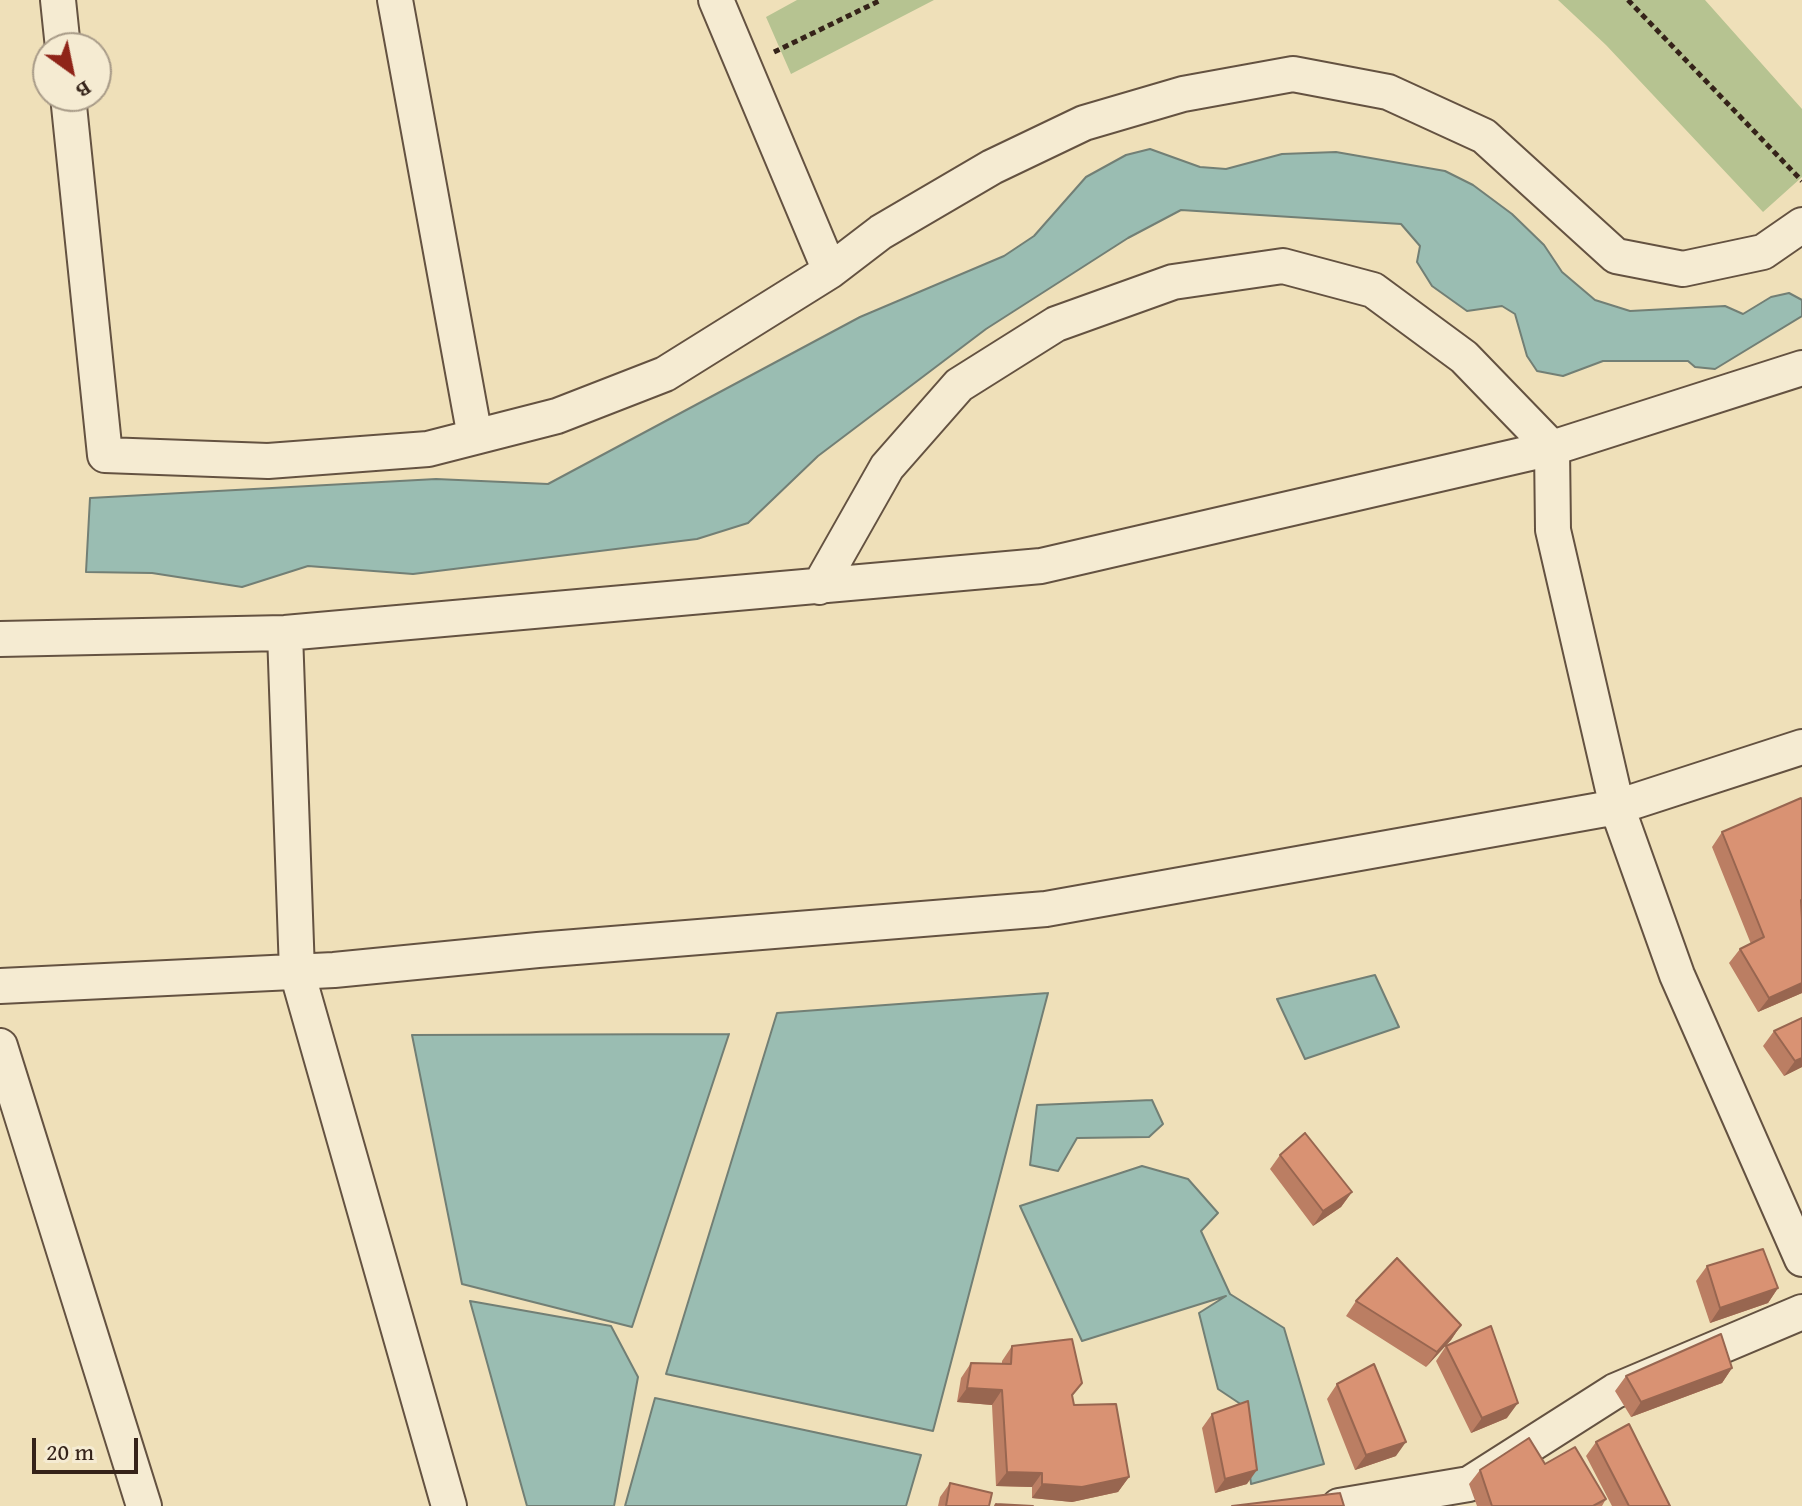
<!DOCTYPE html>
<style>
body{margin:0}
#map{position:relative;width:1802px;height:1506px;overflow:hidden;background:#efe0b9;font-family:"Gentium Book Plus",serif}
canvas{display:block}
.north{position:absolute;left:32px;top:32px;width:80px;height:80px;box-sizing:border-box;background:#f5ebd2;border:2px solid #a89b88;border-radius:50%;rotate:147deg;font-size:22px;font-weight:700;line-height:32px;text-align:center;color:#352319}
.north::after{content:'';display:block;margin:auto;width:28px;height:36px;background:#8f2418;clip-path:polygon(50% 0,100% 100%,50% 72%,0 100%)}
.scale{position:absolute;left:32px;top:1438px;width:106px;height:36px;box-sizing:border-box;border:4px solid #352319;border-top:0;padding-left:10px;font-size:24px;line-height:28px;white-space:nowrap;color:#352319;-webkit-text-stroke:6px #f5ebd2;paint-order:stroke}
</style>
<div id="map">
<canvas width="1802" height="1506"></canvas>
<div class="north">B</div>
<div class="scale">20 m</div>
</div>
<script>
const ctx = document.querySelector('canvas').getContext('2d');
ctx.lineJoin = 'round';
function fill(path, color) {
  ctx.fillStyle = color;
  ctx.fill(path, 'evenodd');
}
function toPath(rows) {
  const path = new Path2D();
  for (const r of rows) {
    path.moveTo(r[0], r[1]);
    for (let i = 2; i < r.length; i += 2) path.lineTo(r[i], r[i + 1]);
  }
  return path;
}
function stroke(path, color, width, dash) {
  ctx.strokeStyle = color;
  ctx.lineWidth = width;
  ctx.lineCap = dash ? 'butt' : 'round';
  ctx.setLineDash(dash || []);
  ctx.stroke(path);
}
fill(toPath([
 [797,0,934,0,791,74,766,17],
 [1558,0,1705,0,1802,109,1802,177,1763,212,1606,45]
]), '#b6c391');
const water = toPath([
 [1150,149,1200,167,1226,169,1282,154,1336,152,1445,171,1473,185,1512,214,1544,245,1562,272,1595,300,1630,311,1725,306,1743,314,1771,297,1789,293,1802,300,1802,316,1715,369,1695,367,1688,361,1603,361,1563,376,1537,371,1527,356,1515,314,1502,306,1467,311,1432,286,1417,262,1420,246,1401,224,1181,210,1128,238,986,329,818,456,748,523,697,539,413,574,308,566,242,587,152,573,86,572,90,498,436,479,548,484,860,317,1004,256,1034,236,1086,177,1126,155,1150,149],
 [1375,975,1399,1027,1305,1059,1277,999,1375,975],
 [1048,993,933,1431,666,1374,777,1013,1048,993],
 [729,1034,632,1327,462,1284,412,1035,729,1034],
 [1152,1100,1163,1124,1149,1137,1077,1138,1058,1171,1030,1165,1037,1105,1152,1100],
 [1142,1166,1188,1179,1218,1213,1201,1231,1230,1294,1284,1328,1324,1464,1251,1484,1242,1405,1218,1389,1199,1313,1226,1296,1082,1341,1020,1206,1142,1166],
 [470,1301,611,1326,638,1377,614,1506,527,1506,470,1301],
 [655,1398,921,1455,906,1506,625,1506,655,1398]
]);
fill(water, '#9abdb2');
stroke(water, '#727f75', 2);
const minor = toPath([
 [58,0,63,48],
 [395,0,475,437],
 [716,0,830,271],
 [68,96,105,455,268,461,428,449,557,416,665,374,830,271,881,232,992,167,1084,123,1183,94,1293,74,1388,92,1484,136,1616,256,1683,269,1763,252,1802,225],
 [819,587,887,467,959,385,1056,324,1173,282,1283,266,1373,290,1464,357,1552,448,1553,530,1617,807,1677,975,1802,1259],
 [285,633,297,972,449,1506],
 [0,639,285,633,1041,566,1552,448,1802,368],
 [0,986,334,970,538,950,1046,909,1617,807,1802,747],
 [0,1046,144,1506],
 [1339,1506,1469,1484,1615,1391,1802,1312]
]);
stroke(minor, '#645241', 38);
stroke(toPath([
 [1628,0,1802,181],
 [774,52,881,0]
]), '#352319', 5, [6, 4]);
stroke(minor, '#f5ebd2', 34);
fill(toPath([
 [1722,832,1801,910,1802,993,1758,1012,1729,963,1740,949,1751,944,1712,847],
 [1802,1018,1802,1067,1784,1076,1763,1046,1774,1031],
 [1280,1155,1352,1192,1341,1207,1313,1226,1270,1169],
 [1707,1266,1778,1288,1768,1303,1710,1323,1696,1281],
 [1356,1301,1461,1325,1451,1340,1426,1367,1346,1316],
 [1012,1346,1082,1383,1072,1396,1074,1405,1129,1477,1118,1492,1072,1502,1032,1498,1032,1487,996,1486,992,1405,957,1402,961,1378,971,1363,1002,1364,1002,1361],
 [1446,1346,1507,1418,1471,1433,1436,1361],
 [1732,1368,1722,1383,1631,1417,1615,1391,1626,1376],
 [1337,1384,1396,1456,1355,1470,1327,1399],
 [1212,1414,1247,1484,1215,1493,1202,1428],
 [1596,1442,1670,1506,1612,1506,1586,1456],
 [1545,1464,1606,1499,1602,1506,1477,1506,1469,1484,1480,1470],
 [950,1483,989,1506,938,1506,940,1497]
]), '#bb7e63');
fill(toPath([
 [1802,983,1802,993,1758,1012,1769,998],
 [1802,1058,1802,1067,1784,1076,1795,1061],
 [1352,1192,1341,1207,1313,1226,1323,1211],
 [1778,1288,1768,1303,1710,1323,1720,1308],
 [1461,1325,1451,1340,1426,1367,1437,1352],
 [1732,1368,1722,1383,1631,1417,1641,1402],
 [967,1388,1002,1390,992,1405,957,1402],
 [1518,1403,1507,1418,1471,1433,1482,1418],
 [1406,1442,1396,1456,1355,1470,1366,1455],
 [1257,1470,1247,1484,1215,1493,1225,1479],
 [1007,1472,1042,1473,1032,1487,996,1486],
 [1129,1477,1118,1492,1072,1502,1032,1498,1042,1484]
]), '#986650');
const building = toPath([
 [1801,798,1802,800,1802,900,1801,900,1802,919,1802,983,1769,998,1740,949,1764,937,1722,832,1801,798],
 [1802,1018,1802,1058,1795,1061,1774,1031,1802,1018],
 [1305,1133,1352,1192,1323,1211,1280,1155,1305,1133],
 [1763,1249,1778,1288,1720,1308,1707,1266,1763,1249],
 [1397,1258,1461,1325,1437,1352,1356,1301,1397,1258],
 [1491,1326,1518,1403,1482,1418,1446,1346,1491,1326],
 [1721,1334,1732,1368,1641,1402,1626,1376,1721,1334],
 [1072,1339,1082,1383,1072,1395,1074,1405,1116,1404,1129,1477,1082,1487,1042,1484,1042,1473,1007,1472,1002,1390,967,1388,971,1363,1011,1364,1012,1346,1072,1339],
 [1374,1364,1406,1442,1366,1455,1337,1384,1374,1364],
 [1248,1401,1257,1470,1225,1479,1212,1414,1248,1401],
 [1629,1424,1670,1506,1629,1506,1596,1442,1629,1424],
 [1529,1438,1545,1464,1575,1447,1606,1499,1593,1506,1492,1506,1480,1470,1529,1438],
 [950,1483,992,1493,989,1506,946,1506,950,1483],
 [1340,1493,1344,1506,1232,1506,1340,1493],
 [996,1504,1033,1506,995,1506,996,1504]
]);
fill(building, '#d99273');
stroke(building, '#986650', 2);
</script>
